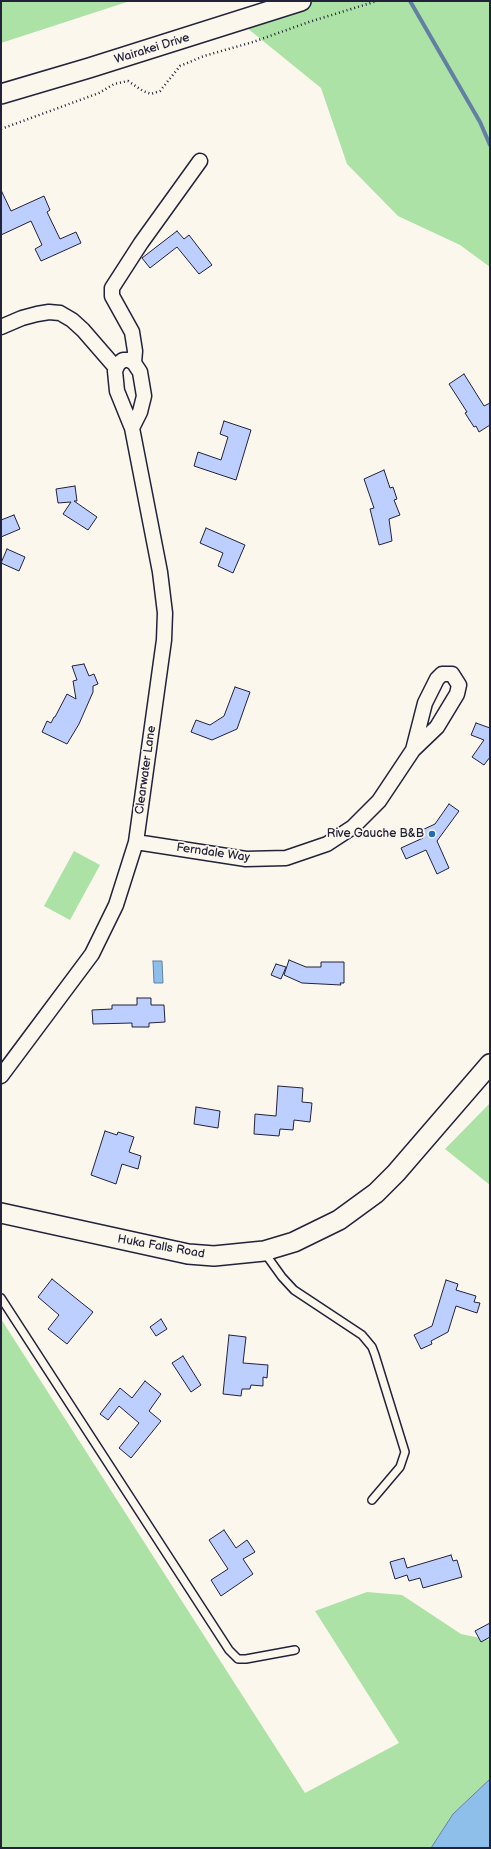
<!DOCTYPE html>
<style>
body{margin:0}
#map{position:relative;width:491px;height:1849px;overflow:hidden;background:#fbf7ec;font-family:"Balsamiq Sans",sans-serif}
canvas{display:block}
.frame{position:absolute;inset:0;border:2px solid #22223b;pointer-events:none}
</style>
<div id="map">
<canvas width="491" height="1849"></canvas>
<div class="frame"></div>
</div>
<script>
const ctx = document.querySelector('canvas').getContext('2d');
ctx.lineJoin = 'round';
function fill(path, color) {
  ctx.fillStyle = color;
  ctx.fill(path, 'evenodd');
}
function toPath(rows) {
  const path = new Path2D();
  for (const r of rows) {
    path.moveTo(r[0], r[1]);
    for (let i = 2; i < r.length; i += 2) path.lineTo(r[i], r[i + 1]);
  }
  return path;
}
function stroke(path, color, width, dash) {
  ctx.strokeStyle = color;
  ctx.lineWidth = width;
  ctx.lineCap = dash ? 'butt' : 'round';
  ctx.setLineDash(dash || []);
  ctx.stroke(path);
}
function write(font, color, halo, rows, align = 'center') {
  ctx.font = font + ' "Balsamiq Sans",sans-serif';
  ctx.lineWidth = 3.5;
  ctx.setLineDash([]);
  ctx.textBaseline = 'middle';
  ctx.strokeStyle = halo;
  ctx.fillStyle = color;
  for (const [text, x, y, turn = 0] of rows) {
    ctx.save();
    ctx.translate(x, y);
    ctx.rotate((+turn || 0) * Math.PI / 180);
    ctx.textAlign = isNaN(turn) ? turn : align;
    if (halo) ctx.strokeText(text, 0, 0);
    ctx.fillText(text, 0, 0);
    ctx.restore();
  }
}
fill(toPath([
 [1,1,130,1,1,43],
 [295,1,490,1,490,267,460,245,398,216,347,164,321,88,236,19],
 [74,851,100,865,70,920,44,906],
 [490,1103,490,1185,445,1149],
 [1,1319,305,1793,399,1743,315,1611,367,1592,402,1595,461,1634,490,1640,490,1779,453,1814,431,1848,1,1848]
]), '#ace2a6');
const water = toPath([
 [153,961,162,961,163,983,154,983,153,961],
 [490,1779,490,1848,431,1848,453,1814,490,1779]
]);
fill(water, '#8ebfea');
stroke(water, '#6380a4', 1);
stroke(toPath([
 [410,1,480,122,490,145]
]), '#6380a4', 4);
const building = toPath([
 [1,190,11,211,44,196,50,210,47,212,60,239,76,232,81,243,41,261,35,249,42,245,31,221,1,235,1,190],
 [177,231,184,239,189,235,212,265,199,274,177,247,150,268,142,258,177,231],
 [464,374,484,406,490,403,490,425,479,432,476,426,474,427,465,413,467,412,449,384,464,374],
 [224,421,251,430,236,480,194,466,198,452,221,460,228,437,220,434,224,421],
 [384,470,390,488,393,487,397,499,394,500,400,515,389,519,392,541,379,545,370,509,374,508,364,479,384,470],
 [75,486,77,501,74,501,97,517,88,530,63,514,71,502,58,503,56,489,75,486],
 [14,515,20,529,1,537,1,520,14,515],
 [206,528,245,545,233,573,218,566,223,553,200,543,206,528],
 [7,549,25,557,19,571,1,563,7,549],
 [84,664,89,676,94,674,98,684,93,686,93,692,79,724,67,744,42,732,47,721,51,723,54,717,55,717,67,694,76,699,73,681,77,680,72,666,84,664],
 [235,687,250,692,237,729,212,740,191,732,196,720,210,725,224,716,235,687],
 [476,723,490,728,490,757,484,765,472,757,484,740,471,735,476,723],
 [449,804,459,811,437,841,449,868,437,874,426,850,406,859,401,848,423,838,420,831,435,824,449,804],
 [289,960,306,967,321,967,321,962,344,962,344,983,340,983,341,985,302,983,284,975,289,960],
 [276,964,286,967,281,979,271,975,276,964],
 [137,998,151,998,151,1005,164,1005,165,1022,149,1023,149,1027,132,1027,132,1023,93,1024,92,1010,112,1009,112,1005,137,1005,137,998],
 [278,1086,303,1088,302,1102,312,1103,310,1122,294,1120,293,1130,280,1129,279,1136,254,1134,255,1114,276,1116,278,1086],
 [196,1107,220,1111,218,1128,194,1124,196,1107],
 [105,1131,117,1135,118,1132,134,1137,129,1152,141,1156,138,1169,122,1164,116,1184,91,1175,105,1131],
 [52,1279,93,1312,67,1344,48,1329,59,1315,38,1297,52,1279],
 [446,1280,458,1284,456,1290,476,1296,474,1302,480,1303,477,1313,456,1306,448,1332,431,1341,432,1344,421,1349,414,1335,432,1326,446,1280],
 [161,1319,167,1329,156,1336,150,1327,161,1319],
 [229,1335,246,1337,243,1363,268,1365,267,1378,263,1377,263,1386,251,1385,250,1389,242,1389,241,1396,223,1394,229,1335],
 [183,1356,201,1385,191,1392,172,1363,183,1356],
 [145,1381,161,1394,149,1411,161,1421,131,1458,119,1448,139,1423,119,1406,108,1420,100,1414,120,1388,132,1398,145,1381],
 [224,1530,236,1548,247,1540,255,1552,243,1559,253,1574,221,1596,211,1580,228,1569,209,1540,224,1530],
 [451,1555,453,1561,457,1560,462,1577,423,1588,420,1578,409,1581,407,1575,395,1579,390,1562,404,1558,407,1568,451,1555],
 [490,1623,490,1637,481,1642,475,1631,490,1623]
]);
fill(building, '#bdcfff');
stroke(building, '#22223b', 1);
const lane = toPath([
 [264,1252,282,1277,294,1290,362,1335,372,1347,375,1355,405,1452,400,1467,372,1500],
 [1,1298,229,1650,238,1659,246,1659,295,1650]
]);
const street = toPath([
 [1,327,22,318,37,314,49,312,60,313,72,320,83,330,116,368],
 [134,363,135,351,132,332,112,296,112,288,141,243,200,161],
 [136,842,246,859,286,858,327,844,353,827,379,801,413,750,425,703,437,679,442,674,452,674,459,685,457,694,437,727,413,750],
 [1,1076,92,954,116,905,136,842,164,640,165,613,160,572,132,428,117,391,115,371,118,364,123,360,129,360,134,363,140,372,144,396,140,412,132,428]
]);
const secondary = toPath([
 [1,94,89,68,301,1],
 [1,1213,188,1254,214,1256,264,1251,294,1242,339,1220,376,1193,396,1173,490,1064]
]);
stroke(lane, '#22223b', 10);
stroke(street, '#22223b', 17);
stroke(secondary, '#22223b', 22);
stroke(toPath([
 [1,129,99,93,114,84,128,81,143,91,151,94,160,91,180,66,204,56,253,42,309,22,377,1]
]), '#22223b', 2.5, [1, 3]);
stroke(lane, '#fbf7ec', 7);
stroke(street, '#fbf7ec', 14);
stroke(secondary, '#fbf7ec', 19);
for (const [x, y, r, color] of [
 [432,834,4,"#1f6fb2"]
]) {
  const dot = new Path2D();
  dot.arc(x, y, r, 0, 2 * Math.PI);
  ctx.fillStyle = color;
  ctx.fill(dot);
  stroke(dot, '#fbf7ec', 1.5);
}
write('12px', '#22223b', '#fbf7ec', [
 ["Wairakei Drive",152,49,-17],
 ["Clearwater Lane",146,770,-82],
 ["Ferndale Way",213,853,8],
 ["Huka Falls Road",161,1247,10]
]);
write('12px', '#22223b', '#fbf7ec', [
 ["Rive Gauche B&B",424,834]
], 'right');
</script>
